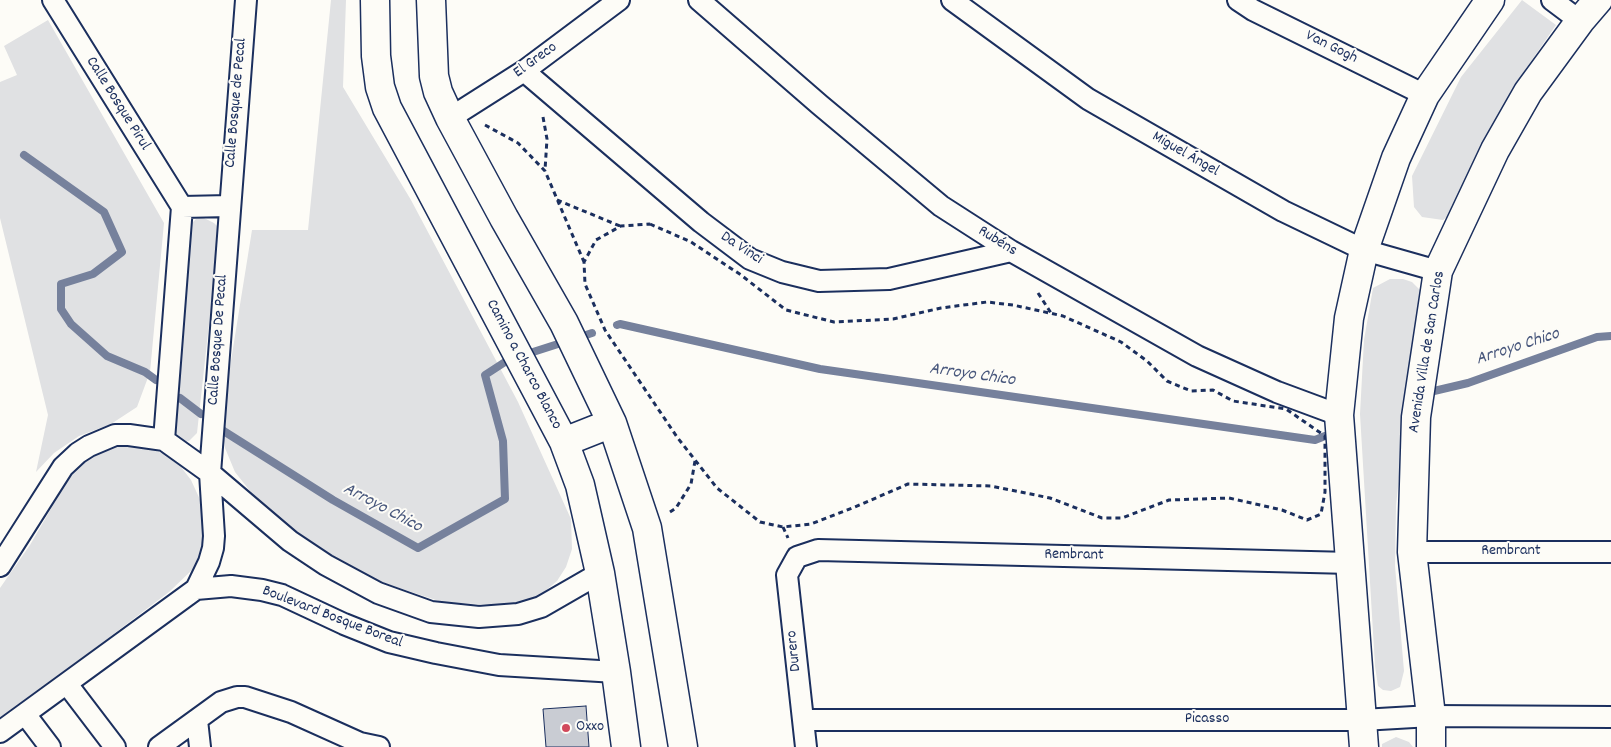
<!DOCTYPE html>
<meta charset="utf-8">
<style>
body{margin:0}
canvas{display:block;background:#fdfcf7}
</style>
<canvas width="1611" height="747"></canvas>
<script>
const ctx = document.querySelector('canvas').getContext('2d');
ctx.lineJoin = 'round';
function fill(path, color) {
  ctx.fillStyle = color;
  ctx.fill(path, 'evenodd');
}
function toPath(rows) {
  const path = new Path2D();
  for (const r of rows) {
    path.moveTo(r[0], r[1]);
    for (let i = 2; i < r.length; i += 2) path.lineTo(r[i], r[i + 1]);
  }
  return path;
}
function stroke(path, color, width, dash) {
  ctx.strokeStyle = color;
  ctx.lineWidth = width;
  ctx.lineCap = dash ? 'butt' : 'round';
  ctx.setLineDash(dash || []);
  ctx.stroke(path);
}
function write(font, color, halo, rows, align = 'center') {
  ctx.font = font + ' Dekko,sans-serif';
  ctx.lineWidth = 4;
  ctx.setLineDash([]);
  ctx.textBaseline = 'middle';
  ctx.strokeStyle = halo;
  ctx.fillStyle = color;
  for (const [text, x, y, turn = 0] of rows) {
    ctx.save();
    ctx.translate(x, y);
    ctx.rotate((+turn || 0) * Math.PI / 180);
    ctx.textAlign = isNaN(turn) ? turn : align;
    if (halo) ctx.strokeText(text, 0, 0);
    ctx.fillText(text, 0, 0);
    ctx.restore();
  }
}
fill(toPath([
 [331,0,346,0,343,87,411,200,518,402,571,519,572,549,566,567,557,581,538,597,516,605,445,603,378,581,326,552,283,523,250,491,235,472,225,448,221,423,252,230,308,230],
 [1522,0,1556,25,1512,89,1455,211,1443,220,1422,217,1414,207,1412,176,1461,77],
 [48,20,164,223,150,372,137,407,111,424,79,436,54,453,36,472,48,415,0,218,0,82,17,75,4,46],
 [202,217,214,223,218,227,219,233,197,433,189,441,185,442,178,439,174,434,190,225,196,219],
 [1390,279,1403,279,1412,282,1422,292,1407,398,1396,506,1395,566,1404,671,1400,687,1391,691,1383,690,1378,686,1375,666,1360,414,1364,340,1373,288],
 [121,444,143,446,164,454,181,467,191,480,202,504,206,522,206,537,198,562,191,571,169,592,0,720,0,588,30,545,74,469,97,450],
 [1396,737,1409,742,1413,747,1382,747,1382,744]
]), '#e0e1e3');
stroke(toPath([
 [24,155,104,212,122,252,93,274,61,284,61,309,71,324,107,356,145,372,156,380],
 [617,325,620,324,820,369,1315,440,1325,436],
 [586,335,592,333],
 [533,352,558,344],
 [1434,391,1468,383,1597,337,1611,336],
 [180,398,201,414],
 [222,430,333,500,418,548,505,499,503,441,485,375,505,362]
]), '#76819c', 8);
const building = toPath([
 [586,706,589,747,546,747,543,709,586,706]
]);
fill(building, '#c9ccd3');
stroke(building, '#1b2f5e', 1);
const street = toPath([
 [53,0,182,207],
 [699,0,820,105,941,206,1011,251,1197,356,1277,392,1339,415],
 [952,0,1088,99,1283,211,1364,250,1438,271],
 [1238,0,1253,10,1425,95],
 [1552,0,1580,21],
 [524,71,701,222,750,259,782,272,819,281,889,279,1011,251],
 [450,118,524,71,619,0],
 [182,207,229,206],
 [164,440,182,207],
 [1412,552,1611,552],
 [0,566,63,467,78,453,89,446,115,435,129,435,164,440,210,473,290,541,326,565,378,593,431,612,479,617,518,614,541,607,600,573],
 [196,589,231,586,262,590,282,595,344,624,389,642,436,653,499,665,616,672],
 [67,684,115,747],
 [25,714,50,747],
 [197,720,200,747],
 [803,720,1362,720,1431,716,1611,717],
 [0,732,196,589,209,562,213,548,214,536,210,473,246,0],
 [159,747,221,702,237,697,245,697,291,712,360,743,379,747],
 [806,747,787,575,797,557,818,550,1351,563]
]);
const secondary = toPath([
 [375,0,376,56,380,87,387,108,564,442,580,485,600,573,616,672,626,747],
 [431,0,434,76,438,92,450,118,504,218,564,323,612,423,647,528,683,747],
 [564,442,612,423],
 [1364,747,1339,415,1349,318,1364,250,1396,158,1425,95,1490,0],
 [1431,747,1431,716,1412,552,1416,417,1438,271,1495,150,1528,92,1580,21,1598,0]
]);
stroke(street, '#1b2f5e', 24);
stroke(secondary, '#1b2f5e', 31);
stroke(toPath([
 [543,117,547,139,545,170],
 [485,125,518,143,545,171,584,262],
 [557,200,620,226],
 [650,224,691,242,741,275,786,310,834,322,893,319,941,308,987,302,1013,305,1063,316,1121,342,1147,361,1167,381,1191,391,1213,390,1233,401,1286,409,1325,436,1325,492,1321,514,1307,520,1282,510,1229,498,1169,500,1122,518,1102,518,1050,498,991,486,908,484,855,507,811,524,783,527,760,522,717,488,677,437,605,330,585,284,584,262,596,240,621,226,650,224],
 [1038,293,1051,313],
 [670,512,676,508,691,484,695,461],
 [783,527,788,538]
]), '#1b2f5e', 3, [5, 4]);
stroke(street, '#fdfcf7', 20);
stroke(secondary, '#fdfcf7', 28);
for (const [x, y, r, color] of [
 [566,728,5,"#d1495b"]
]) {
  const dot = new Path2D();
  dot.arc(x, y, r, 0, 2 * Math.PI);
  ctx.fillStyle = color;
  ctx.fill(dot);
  stroke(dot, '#fdfcf7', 2);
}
write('16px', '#1b2f5e', '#fdfcf7', [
 ["Van Gogh",1331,48,26],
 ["El Greco",536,61,-36],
 ["Calle Bosque de Pecal",237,103,-85],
 ["Calle Bosque Pirul",117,104,58],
 ["Miguel Ángel",1185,155,30],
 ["Rubéns",997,242,32],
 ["Da Vinci",741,249,33],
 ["Calle Bosque De Pecal",219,340,-86],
 ["Avenida Villa de San Carlos",1428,352,-81],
 ["Camino a Charco Blanco",523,365,62],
 ["Rembrant",1511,552],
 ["Rembrant",1074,556,1],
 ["Boulevard Bosque Boreal",332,618,21],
 ["Durero",795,651,-96],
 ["Picasso",1207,720]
]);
write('16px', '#1b2f5e', '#fdfcf7', [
 ["Oxxo",576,728]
], 'left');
write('italic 18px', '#49587d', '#fdfcf7', [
 ["Arroyo Chico",1518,348,-18],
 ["Arroyo Chico",972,376,8],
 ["Arroyo Chico",382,509,28]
]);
</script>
